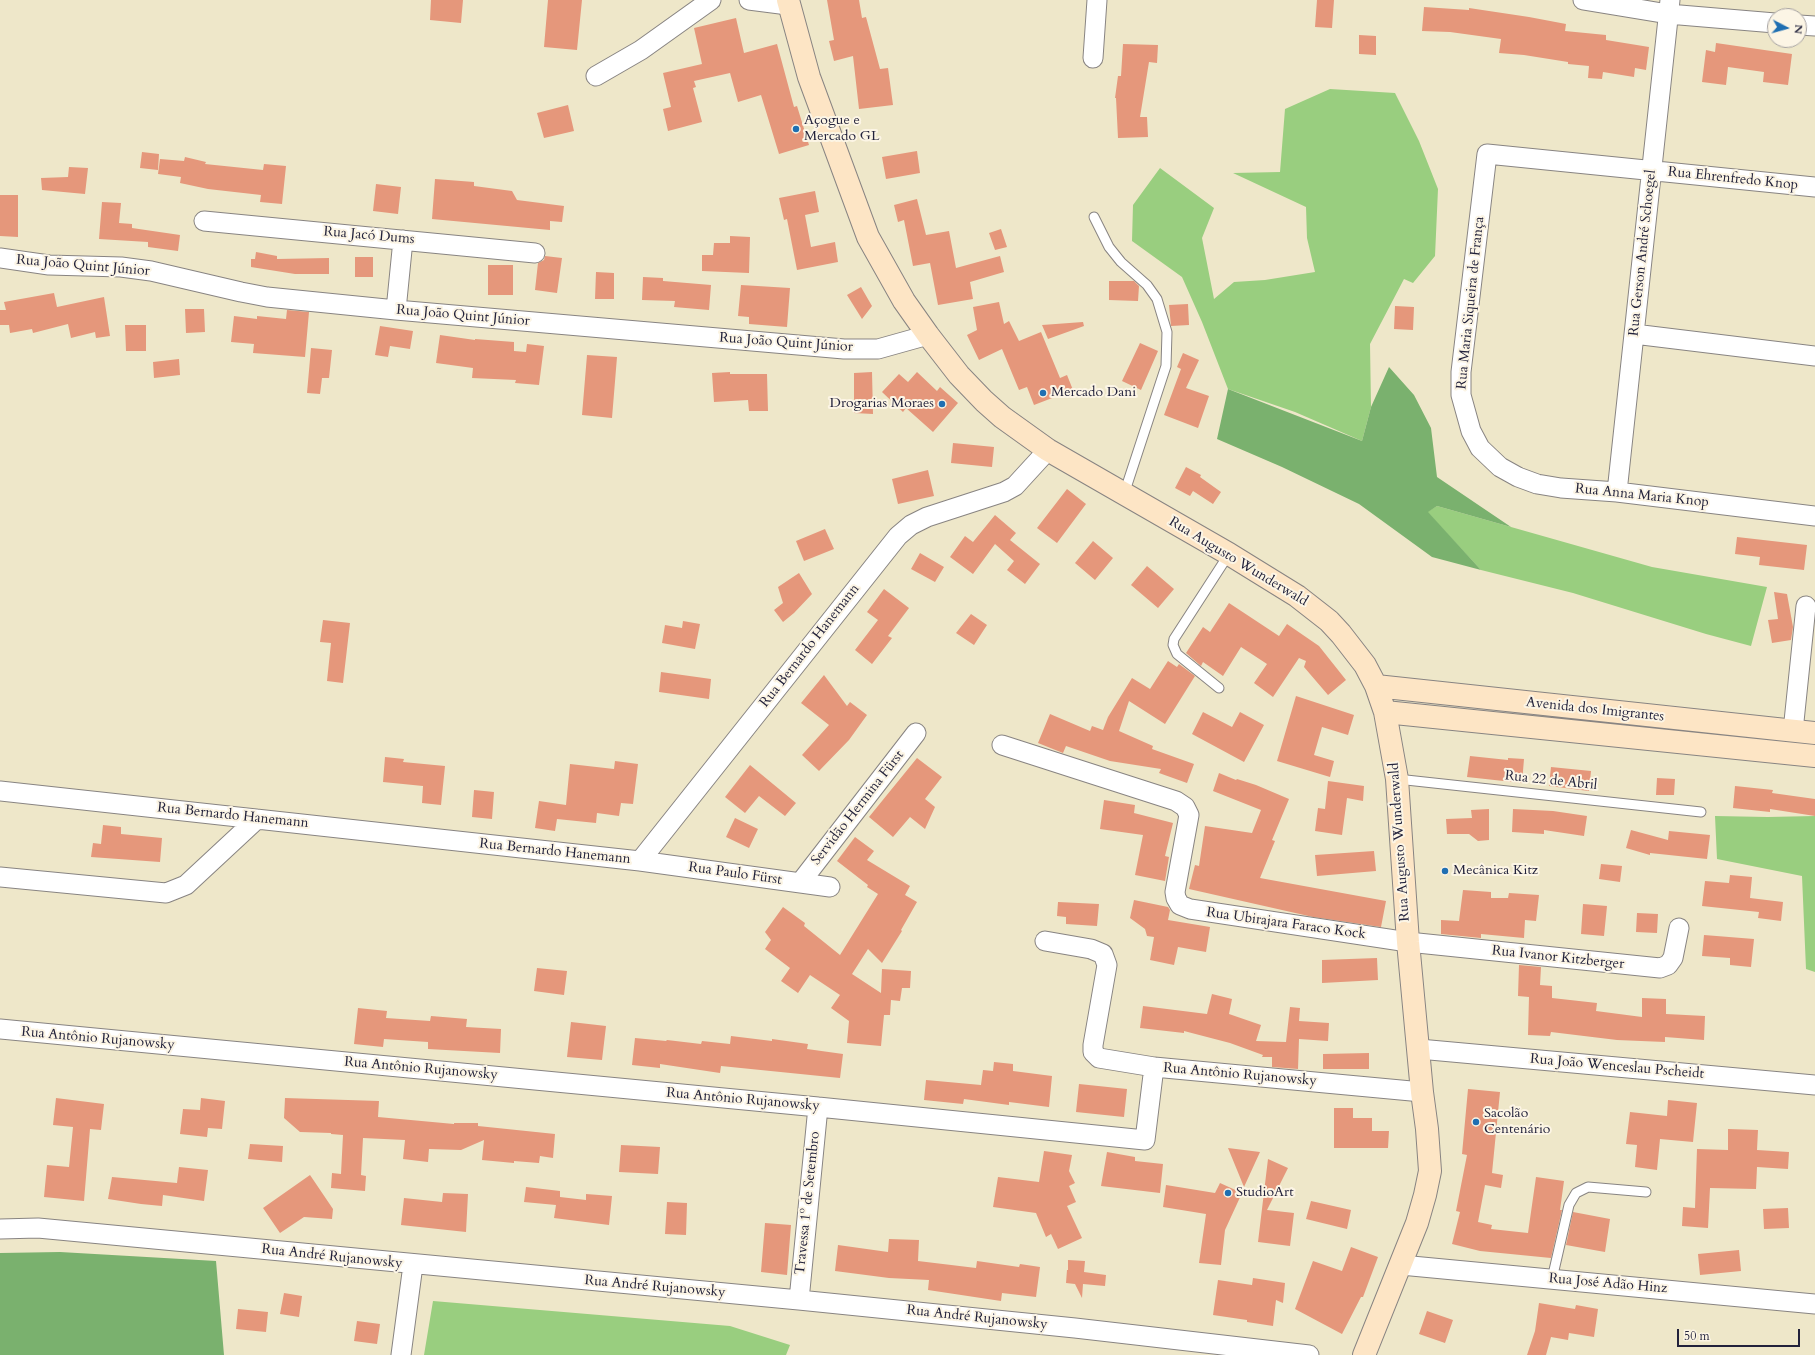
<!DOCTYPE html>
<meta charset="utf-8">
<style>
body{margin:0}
#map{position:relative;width:1815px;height:1355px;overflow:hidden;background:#eee7c9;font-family:Cardo,serif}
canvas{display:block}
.north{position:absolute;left:1767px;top:8px;width:40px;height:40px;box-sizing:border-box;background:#fcf5e5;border:1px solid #a5a1a1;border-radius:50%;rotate:96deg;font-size:11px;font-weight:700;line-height:16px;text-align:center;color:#22223b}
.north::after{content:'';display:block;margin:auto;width:14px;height:18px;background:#1f6fb2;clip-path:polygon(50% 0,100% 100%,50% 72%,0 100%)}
.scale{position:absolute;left:1677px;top:1329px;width:123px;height:18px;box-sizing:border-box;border:2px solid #22223b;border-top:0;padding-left:5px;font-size:12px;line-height:14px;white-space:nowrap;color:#22223b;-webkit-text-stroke:3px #fcf5e5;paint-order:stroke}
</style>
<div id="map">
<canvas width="1815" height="1355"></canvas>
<div class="north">N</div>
<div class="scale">50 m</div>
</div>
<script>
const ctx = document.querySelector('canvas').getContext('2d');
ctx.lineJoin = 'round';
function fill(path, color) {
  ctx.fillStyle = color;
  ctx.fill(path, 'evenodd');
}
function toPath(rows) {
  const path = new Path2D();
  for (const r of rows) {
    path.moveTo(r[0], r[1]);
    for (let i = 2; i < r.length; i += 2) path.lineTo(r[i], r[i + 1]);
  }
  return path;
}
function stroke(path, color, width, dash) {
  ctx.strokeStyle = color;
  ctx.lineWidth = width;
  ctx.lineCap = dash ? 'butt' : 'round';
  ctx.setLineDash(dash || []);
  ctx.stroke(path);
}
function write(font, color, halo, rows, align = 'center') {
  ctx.font = font + ' Cardo,serif';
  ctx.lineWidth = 4;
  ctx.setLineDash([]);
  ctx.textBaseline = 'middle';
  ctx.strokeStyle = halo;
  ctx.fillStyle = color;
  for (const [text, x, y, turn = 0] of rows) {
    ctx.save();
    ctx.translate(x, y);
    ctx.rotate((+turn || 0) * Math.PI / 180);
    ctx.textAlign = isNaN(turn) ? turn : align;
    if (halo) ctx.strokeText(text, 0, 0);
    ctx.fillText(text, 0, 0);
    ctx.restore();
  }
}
fill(toPath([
 [1330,89,1395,93,1419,141,1438,189,1435,256,1413,283,1404,279,1370,344,1371,407,1362,441,1295,412,1228,389,1202,322,1182,277,1132,241,1133,205,1160,168,1214,208,1202,238,1214,299,1234,282,1265,280,1315,272,1307,238,1306,207,1233,173,1280,172,1285,109],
 [1437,506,1652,567,1767,587,1751,646,1706,634,1573,593,1481,570,1427,512],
 [1715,816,1768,817,1815,816,1815,972,1806,969,1802,876,1717,859],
 [433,1301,730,1326,790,1345,786,1355,424,1355]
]), '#99ce7f');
fill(toPath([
 [1389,367,1414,395,1431,428,1437,477,1511,527,1437,506,1428,512,1481,570,1432,557,1359,504,1282,467,1217,439,1228,389,1362,441,1371,407],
 [60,1252,216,1261,224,1355,0,1355,0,1253]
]), '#7ab16e');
fill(toPath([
 [431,0,463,0,461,23,430,20],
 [548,0,582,0,577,50,544,47],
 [827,0,859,0,862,18,866,17,880,69,888,68,893,105,859,109,853,56,834,61,829,41,834,40],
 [1317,0,1334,0,1332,28,1315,27],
 [1424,7,1469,10,1469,8,1529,17,1566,24,1565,31,1606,35,1606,40,1649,47,1646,70,1635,68,1634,77,1603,72,1602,79,1588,78,1589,66,1568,64,1568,62,1524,55,1499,53,1501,39,1450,32,1422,31],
 [736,18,744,53,777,44,794,107,797,106,809,145,779,154,761,95,738,102,730,73,694,81,696,87,693,88,702,122,668,131,663,109,671,107,663,73,702,64,694,28],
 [1359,35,1376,36,1376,55,1359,54],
 [1716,43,1792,54,1788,85,1763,82,1764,72,1728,67,1726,85,1702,82,1706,50,1715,52],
 [1123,44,1158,45,1157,63,1149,62,1140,117,1147,117,1148,137,1118,138,1116,98,1115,98,1118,76,1121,76],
 [568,105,574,131,544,138,537,113],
 [917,151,920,173,886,179,882,157],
 [142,152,159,154,158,170,140,168],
 [185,157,206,162,205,164,263,170,264,164,286,166,282,204,260,202,261,195,208,189,180,183,181,177,158,174,160,159,184,161],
 [69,167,88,168,85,194,42,190,41,178,68,177],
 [435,179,474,182,474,186,512,191,517,200,564,206,562,222,550,221,550,230,432,219],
 [376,184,401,187,398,214,373,211],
 [815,191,819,212,805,215,811,247,835,242,838,262,797,270,787,219,784,220,779,198],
 [0,195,18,195,18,237,0,236],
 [917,199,926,235,949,231,956,268,1000,256,1004,272,970,282,973,299,938,305,930,263,913,266,904,220,898,222,894,205],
 [102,202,121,203,119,223,132,224,132,228,180,235,178,251,148,247,148,242,99,239],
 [1001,229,1007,247,995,250,989,233],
 [730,236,750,237,749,273,702,271,702,255,713,255,714,243,730,243],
 [256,252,277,256,277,259,329,258,329,274,295,274,251,267,251,259,255,259],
 [545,256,562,258,557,293,535,290,538,263,544,260],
 [355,257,373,257,373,277,355,277],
 [488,265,513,265,513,295,488,295],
 [596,272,614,273,614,299,595,299],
 [643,277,663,278,663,281,711,285,709,310,674,307,675,301,642,300],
 [1109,281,1134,281,1139,286,1138,301,1109,300],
 [741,285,790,288,787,327,749,324,749,317,738,316],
 [861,287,872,306,862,319,847,295],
 [54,293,57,307,104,297,110,336,96,338,95,332,71,338,68,324,33,333,32,329,10,333,9,325,0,325,0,310,6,310,4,302],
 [999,302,1004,324,1009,321,1019,341,1041,332,1060,378,1067,375,1073,390,1034,405,1027,387,1019,390,1002,349,979,360,967,335,977,330,973,307],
 [1188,304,1189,325,1171,326,1169,305],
 [1395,306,1414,307,1413,330,1394,329],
 [185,309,204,309,205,332,186,333],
 [287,310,309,312,305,357,253,353,254,344,231,342,234,316,257,319,257,316,286,319],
 [1083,322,1084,326,1048,339,1042,325],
 [125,325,146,325,146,351,126,351],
 [380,326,413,331,410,349,390,346,388,357,375,355],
 [440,335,475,340,475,339,514,342,514,351,526,352,527,344,544,346,539,385,515,383,516,380,472,378,473,368,436,363],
 [1140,343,1158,351,1141,390,1122,381],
 [311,348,332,350,329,378,322,378,320,394,307,393],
 [1183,353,1199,360,1186,388,1209,396,1198,428,1164,415,1181,369,1177,367],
 [587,355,617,357,612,418,582,415],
 [179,359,180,375,154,378,153,362],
 [730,372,730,374,767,374,768,411,749,411,748,400,714,402,712,373],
 [872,372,873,414,854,413,854,373],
 [917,372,937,391,940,387,958,403,933,432,906,408,903,412,882,392,899,374,908,382],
 [953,443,994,447,992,467,951,463],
 [1186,467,1201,475,1200,477,1221,492,1213,504,1193,491,1190,496,1175,488],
 [928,470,934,496,898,504,892,479],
 [1067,489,1086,504,1057,543,1037,528],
 [995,515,1016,533,1010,540,1040,564,1025,584,1007,570,1014,561,995,544,973,574,950,557,965,536,973,542],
 [825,529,834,549,804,561,796,541],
 [1737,537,1807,545,1804,570,1759,565,1760,557,1735,554],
 [1093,541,1113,558,1095,580,1075,563],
 [920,553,944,567,935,582,911,569],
 [1147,566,1174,589,1158,608,1131,585],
 [799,573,812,594,794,613,783,622,774,610,783,603,778,587],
 [884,589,909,608,888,636,892,638,872,664,855,650,878,620,867,612],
 [1774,592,1787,594,1793,627,1791,640,1772,643,1768,620,1778,619],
 [1229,603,1279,636,1287,624,1319,646,1346,680,1328,695,1304,667,1306,661,1299,658,1273,697,1254,683,1267,664,1241,647,1223,676,1203,662,1201,666,1186,653,1203,627,1210,632],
 [971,614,987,625,974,645,956,633],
 [323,620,350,623,343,683,327,681,331,643,320,642],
 [683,621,700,624,695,649,662,643,665,625,682,628],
 [1168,661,1177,667,1179,664,1195,676,1165,724,1129,701,1119,731,1153,746,1152,749,1194,764,1187,783,1159,773,1161,769,1110,761,1066,746,1063,753,1038,743,1050,714,1090,731,1092,726,1103,730,1108,717,1132,678,1150,689],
 [661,672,711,679,709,699,659,692],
 [824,675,847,706,850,702,867,715,849,740,819,771,802,755,829,725,801,703],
 [1296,696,1354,715,1348,735,1322,727,1314,755,1334,761,1330,777,1277,761],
 [1203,712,1232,727,1240,712,1264,725,1244,762,1192,734],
 [1470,756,1508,760,1508,758,1524,759,1522,783,1467,777],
 [385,757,404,759,403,762,445,766,441,805,422,803,423,786,383,782],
 [917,758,942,777,925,799,935,807,925,829,910,817,893,837,869,817],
 [615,761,638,764,633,804,621,803,619,816,597,813,596,823,557,819,555,831,535,828,539,801,566,805,570,764,614,769],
 [750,765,796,803,785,816,759,796,745,813,725,797],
 [1551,767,1591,771,1589,791,1549,786],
 [1219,773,1236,780,1237,779,1256,785,1289,799,1272,840,1275,841,1260,878,1386,901,1381,927,1313,917,1189,889,1195,865,1199,866,1205,826,1252,833,1261,810,1213,791],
 [1657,778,1675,779,1674,795,1656,795],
 [1328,781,1364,786,1363,801,1347,798,1342,835,1315,831,1318,808,1325,809],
 [1735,786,1773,790,1772,793,1815,799,1815,816,1770,809,1770,812,1733,808],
 [474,790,494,792,492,819,472,817],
 [1104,800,1135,805,1134,813,1173,823,1165,856,1169,857,1165,881,1135,875,1143,835,1100,829],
 [1489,809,1489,840,1478,841,1469,834,1447,834,1446,819,1472,818,1471,810],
 [1513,809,1553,811,1587,816,1584,836,1544,830,1544,834,1512,832],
 [735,818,758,829,749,848,726,837],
 [103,825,121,827,121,834,162,838,160,862,91,857,93,843,101,844],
 [1631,830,1668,840,1669,831,1710,835,1707,859,1650,853,1650,855,1626,848],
 [855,837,874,851,867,860,910,886,905,895,917,902,901,930,902,931,882,963,868,949,852,974,881,993,882,969,911,971,910,988,902,988,900,1001,891,1000,890,1015,884,1015,881,1046,847,1043,849,1021,831,1008,840,995,810,975,798,993,781,981,790,968,765,949,771,940,765,932,783,907,805,923,804,926,840,955,878,894,867,887,868,885,837,861],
 [1374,851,1376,871,1317,876,1315,855],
 [1601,864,1622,866,1620,882,1599,879],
 [1730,875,1752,877,1750,898,1783,902,1781,921,1758,918,1759,912,1702,906,1705,881,1729,883],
 [1463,890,1491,892,1491,898,1508,898,1509,893,1539,895,1536,921,1525,920,1524,938,1481,934,1481,938,1441,934,1441,920,1459,921],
 [1134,900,1168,907,1170,910,1168,920,1210,927,1206,952,1178,947,1174,965,1150,960,1154,937,1147,936,1145,929,1130,918],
 [1058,902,1099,904,1097,926,1066,924,1066,917,1057,916],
 [1583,904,1607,906,1604,936,1581,934],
 [1637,913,1658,914,1657,933,1636,932],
 [1704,935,1754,939,1751,967,1730,965,1730,958,1702,956],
 [1377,958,1378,980,1322,983,1322,960],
 [1519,965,1541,967,1540,985,1552,986,1552,998,1597,1003,1596,1011,1642,1017,1642,998,1666,999,1666,1014,1705,1016,1704,1040,1665,1037,1665,1042,1617,1040,1551,1032,1550,1036,1528,1035,1529,997,1518,996],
 [537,968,567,971,564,995,534,991],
 [1212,994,1232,999,1229,1014,1261,1025,1256,1041,1286,1042,1290,1007,1300,1008,1299,1021,1329,1023,1328,1041,1299,1039,1298,1069,1272,1067,1272,1057,1262,1057,1263,1055,1230,1043,1184,1031,1184,1033,1140,1028,1143,1006,1207,1014],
 [358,1008,387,1011,386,1018,430,1021,431,1016,467,1019,466,1027,501,1029,500,1053,428,1049,428,1042,384,1039,383,1047,354,1044],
 [571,1022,606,1026,602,1060,567,1057],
 [731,1036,772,1041,772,1039,808,1044,807,1049,843,1054,840,1078,721,1066,720,1073,660,1064,660,1068,632,1065,635,1038,666,1041,667,1040,701,1044,702,1041,730,1044],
 [1369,1053,1369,1069,1323,1069,1323,1054],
 [994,1062,1013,1064,1013,1071,1052,1076,1049,1107,1009,1102,1009,1105,964,1099,963,1104,924,1100,926,1080,981,1085,983,1070,993,1071],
 [1079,1084,1127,1089,1124,1117,1076,1112],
 [1468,1089,1500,1092,1492,1173,1503,1175,1501,1188,1485,1185,1478,1222,1492,1225,1491,1229,1528,1233,1536,1177,1564,1181,1560,1210,1562,1210,1551,1258,1480,1251,1452,1244,1460,1212,1456,1211,1467,1155,1462,1154],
 [56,1098,104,1104,101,1130,90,1129,84,1201,44,1197,47,1165,69,1167,73,1127,53,1125],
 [201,1098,225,1101,222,1129,208,1128,207,1137,180,1134,183,1109,200,1110],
 [285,1098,379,1101,378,1117,454,1124,454,1123,478,1123,478,1126,555,1134,553,1158,540,1156,539,1163,514,1161,514,1163,482,1160,484,1140,461,1150,429,1149,428,1162,403,1159,405,1140,363,1138,361,1175,366,1176,365,1191,331,1188,332,1173,341,1174,343,1135,331,1134,331,1133,300,1132,284,1118],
 [1668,1100,1697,1103,1693,1142,1660,1139,1657,1170,1635,1167,1637,1145,1626,1144,1630,1112,1667,1116],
 [1334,1108,1353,1108,1353,1118,1372,1118,1372,1131,1389,1131,1388,1148,1334,1148],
 [1728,1129,1758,1130,1757,1150,1789,1152,1788,1169,1757,1167,1756,1189,1710,1188,1708,1228,1682,1226,1683,1207,1695,1208,1697,1149,1728,1150],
 [250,1144,283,1146,282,1162,248,1159],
 [621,1145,660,1147,658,1174,619,1172],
 [1228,1148,1260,1152,1244,1187],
 [1044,1151,1072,1155,1069,1171,1075,1183,1069,1186,1076,1202,1067,1206,1082,1238,1058,1249,1051,1234,1046,1237,1036,1213,993,1207,998,1177,1039,1182],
 [1107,1152,1135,1157,1135,1161,1163,1164,1160,1193,1101,1186],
 [1268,1159,1288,1168,1267,1210,1294,1213,1290,1246,1258,1242],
 [179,1167,208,1170,204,1201,163,1195,162,1206,141,1204,108,1199,112,1177,177,1183],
 [310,1175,333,1209,332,1219,304,1217,280,1233,263,1208],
 [1220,1183,1242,1193,1225,1230,1221,1265,1199,1263,1206,1214,1163,1207,1166,1185,1215,1193],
 [526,1187,560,1191,560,1197,586,1200,586,1194,612,1196,609,1225,554,1218,556,1205,524,1202],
 [443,1193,468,1194,466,1232,401,1225,404,1198,442,1202],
 [1311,1201,1351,1210,1347,1229,1306,1219],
 [667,1202,687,1203,686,1235,665,1234],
 [1788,1208,1789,1228,1764,1229,1763,1209],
 [1573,1212,1610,1219,1605,1252,1566,1245],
 [765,1223,791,1225,787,1275,761,1272],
 [889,1239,919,1240,918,1261,976,1268,977,1261,1019,1267,1020,1264,1040,1267,1036,1297,1002,1293,1001,1301,928,1290,929,1280,889,1278,835,1271,838,1245,888,1252],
 [1351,1247,1378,1257,1363,1297,1361,1297,1342,1334,1295,1309,1313,1261,1342,1271],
 [1739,1250,1741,1271,1700,1275,1698,1254],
 [1068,1260,1085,1261,1084,1272,1106,1275,1105,1286,1083,1284,1082,1298,1075,1284,1066,1283,1067,1270,1068,1270],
 [1253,1278,1285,1283,1283,1303,1276,1300,1273,1326,1247,1322,1247,1320,1213,1315,1218,1280,1252,1285],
 [284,1293,302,1296,299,1317,280,1314],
 [1539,1303,1575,1309,1576,1305,1598,1309,1594,1337,1569,1333,1568,1340,1551,1337,1546,1355,1527,1355,1535,1331],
 [238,1309,268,1312,266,1332,236,1329],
 [1427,1311,1453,1320,1445,1343,1419,1334],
 [357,1321,380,1324,377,1344,354,1341]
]), '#e5977b');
const service = toPath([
 [1094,217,1109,247,1121,262,1147,285,1157,299,1167,332,1166,366,1124,494],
 [1219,688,1177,654,1173,645,1174,639,1229,554],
 [1397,779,1701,812],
 [1552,1279,1569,1205,1576,1193,1588,1187,1646,1192]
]);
const minor = toPath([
 [749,0,788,5],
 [1583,0,1668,14,1775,23],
 [1799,25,1815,26],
 [1093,58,1097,0],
 [596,76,641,50,711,0],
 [1815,187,1487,154,1461,372,1461,395,1471,431,1480,448,1500,467,1518,477,1537,484,1561,488,1617,492,1815,516],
 [204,221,535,253],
 [0,258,49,265,121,267,151,271,241,292,267,297,396,310,844,349,878,349,928,335],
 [396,310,403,240],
 [1634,334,1815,356],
 [1617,492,1670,0],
 [1793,731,1806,606],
 [1002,745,1176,801,1185,807,1189,815,1175,892,1176,898,1180,905,1190,909,1408,942,1660,968,1668,965,1673,958,1679,928],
 [0,791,640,861,898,536,911,525,927,517,1004,492,1015,486,1048,450],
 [640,861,830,887],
 [0,877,166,893,186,885,257,819],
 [800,883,916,733],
 [1045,941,1091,949,1103,954,1107,965,1093,1045,1093,1052,1099,1058,1154,1067],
 [0,1029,818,1107,1145,1140,1154,1067,1422,1092],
 [1419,1049,1815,1085],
 [0,1229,38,1228,799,1300,1075,1328,1309,1355],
 [1401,1265,1815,1304],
 [799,1300,818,1107],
 [401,1355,413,1265]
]);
const secondary = toPath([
 [788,0,809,77,868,237,904,301,928,335,959,375,984,401,1002,417,1048,450,1229,554,1297,596,1329,621,1341,634,1365,665,1376,686,1385,712,1397,779,1408,942,1422,1092,1427,1129,1430,1171,1425,1195,1417,1223,1364,1355],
 [1376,686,1815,733],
 [1385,712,1815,756]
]);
stroke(service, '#888482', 11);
stroke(minor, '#888482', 21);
stroke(secondary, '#888482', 24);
stroke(service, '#fff', 9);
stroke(minor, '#fff', 19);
stroke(secondary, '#fde5c5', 22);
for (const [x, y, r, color] of [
 [796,129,4,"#1f6fb2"],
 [1043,393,4,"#1f6fb2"],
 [942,404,4,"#1f6fb2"],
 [1445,871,4,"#1f6fb2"],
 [1476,1122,4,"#1f6fb2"],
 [1228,1193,4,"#1f6fb2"]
]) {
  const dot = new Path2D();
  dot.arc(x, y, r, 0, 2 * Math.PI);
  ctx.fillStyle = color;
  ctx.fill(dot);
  stroke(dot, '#fcf5e5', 1.5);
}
write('14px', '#22223b', '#fcf5e5', [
 ["Açogue e",804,121],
 ["Mercado GL",804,137],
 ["Mercado Dani",1051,393],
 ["Drogarias Moraes",934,404,"right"],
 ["Mecânica Kitz",1453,871],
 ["Sacolão",1484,1114],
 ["Centenário",1484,1130],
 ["StudioArt",1236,1193]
], 'left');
write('14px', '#22223b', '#fcf5e5', [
 ["Rua Ehrenfredo Knop",1733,179,6],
 ["Rua Jacó Dums",369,236,5],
 ["Rua Gerson André Schoegel",1643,253,-84],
 ["Rua João Quint Júnior",83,266,5],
 ["Rua Maria Siqueira de França",1471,303,-84],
 ["Rua João Quint Júnior",463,316,5],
 ["Rua João Quint Júnior",786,343,4],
 ["Rua Anna Maria Knop",1642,496,6],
 ["Rua Augusto Wunderwald",1238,562,31],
 ["Rua Bernardo Hanemann",810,646,-52],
 ["Avenida dos Imigrantes",1595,710,6],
 ["Rua 22 de Abril",1551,781,6],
 ["Servidão Hermina Fürst",858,808,-52],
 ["Rua Bernardo Hanemann",233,816,6],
 ["Rua Augusto Wunderwald",1400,842,-94],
 ["Rua Bernardo Hanemann",555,852,6],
 ["Rua Paulo Fürst",735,874,8],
 ["Rua Ubirajara Faraco Kock",1286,924,8],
 ["Rua Ivanor Kitzberger",1558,958,6],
 ["Rua Antônio Rujanowsky",98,1039,5],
 ["Rua João Wenceslau Pscheidt",1617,1067,5],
 ["Rua Antônio Rujanowsky",421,1069,5],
 ["Rua Antônio Rujanowsky",1240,1075,5],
 ["Rua Antônio Rujanowsky",743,1100,5],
 ["Travessa 1º de Setembro",808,1203,-84],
 ["Rua André Rujanowsky",332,1257,6],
 ["Rua José Adão Hinz",1608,1284,5],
 ["Rua André Rujanowsky",655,1287,5],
 ["Rua André Rujanowsky",977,1318,6]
]);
</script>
